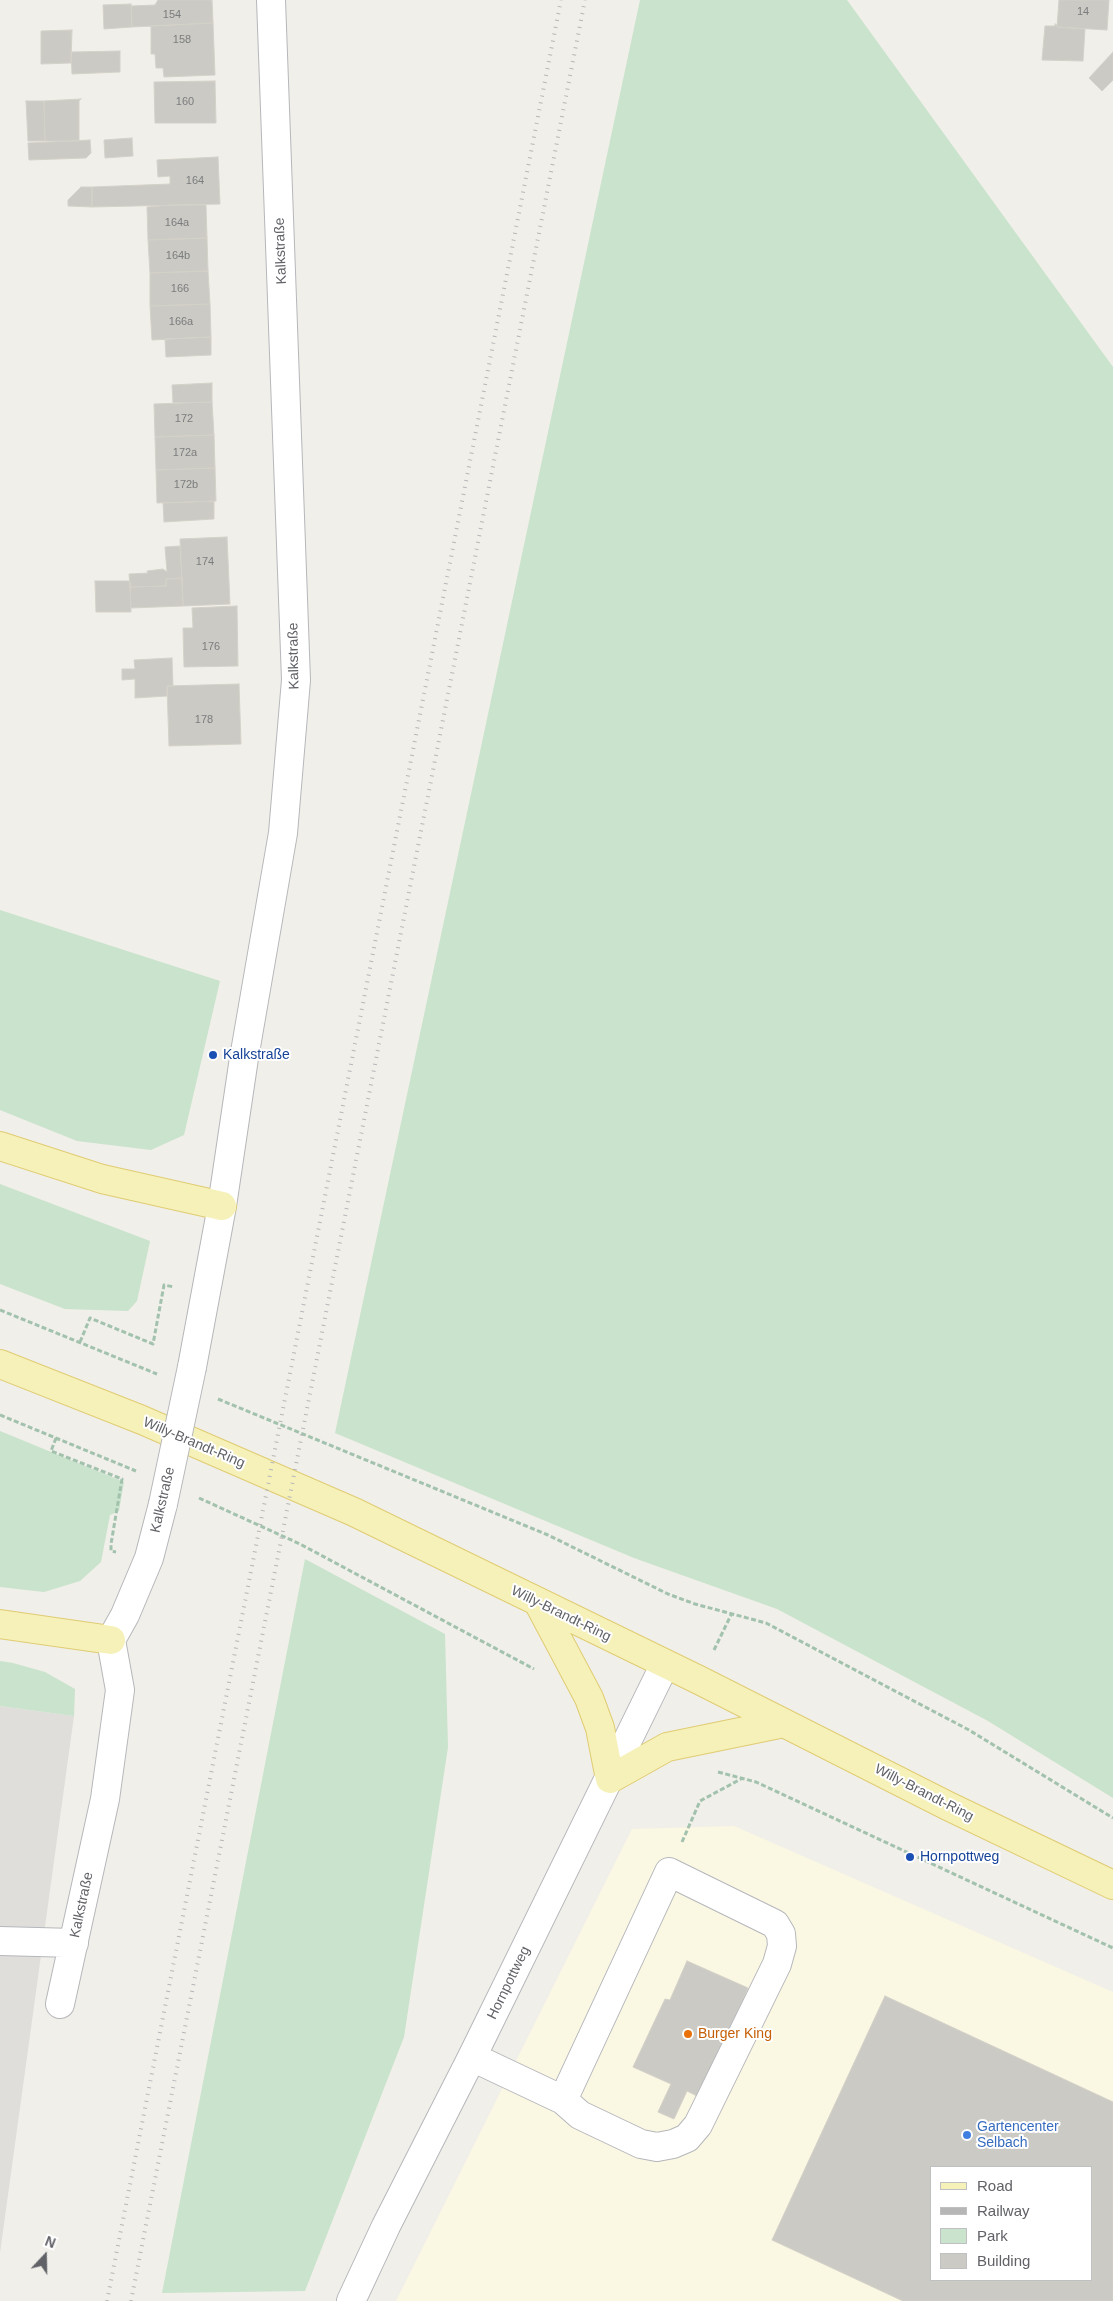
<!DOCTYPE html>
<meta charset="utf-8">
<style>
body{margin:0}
#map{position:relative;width:1113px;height:2301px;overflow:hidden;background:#f0efe9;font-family:Arial,sans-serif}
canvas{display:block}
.legend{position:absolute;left:930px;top:2166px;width:162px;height:115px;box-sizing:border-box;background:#fff;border:1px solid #bfc0c2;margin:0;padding:6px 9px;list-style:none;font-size:15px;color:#606267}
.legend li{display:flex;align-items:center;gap:10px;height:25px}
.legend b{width:25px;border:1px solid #bfc0c2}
.north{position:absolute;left:20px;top:2231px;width:50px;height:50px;-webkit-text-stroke:4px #fff;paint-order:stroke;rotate:21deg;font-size:14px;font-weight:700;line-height:20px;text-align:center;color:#606267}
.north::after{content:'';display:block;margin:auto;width:18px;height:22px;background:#606267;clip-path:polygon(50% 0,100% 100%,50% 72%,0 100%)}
</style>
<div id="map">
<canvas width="1113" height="2301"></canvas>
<ul class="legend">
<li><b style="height:6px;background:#f5f1b9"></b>Road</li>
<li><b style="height:6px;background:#b6b6b7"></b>Railway</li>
<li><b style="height:14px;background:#c9e3cc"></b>Park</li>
<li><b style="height:14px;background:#cbcac5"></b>Building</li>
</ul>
<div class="north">N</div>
</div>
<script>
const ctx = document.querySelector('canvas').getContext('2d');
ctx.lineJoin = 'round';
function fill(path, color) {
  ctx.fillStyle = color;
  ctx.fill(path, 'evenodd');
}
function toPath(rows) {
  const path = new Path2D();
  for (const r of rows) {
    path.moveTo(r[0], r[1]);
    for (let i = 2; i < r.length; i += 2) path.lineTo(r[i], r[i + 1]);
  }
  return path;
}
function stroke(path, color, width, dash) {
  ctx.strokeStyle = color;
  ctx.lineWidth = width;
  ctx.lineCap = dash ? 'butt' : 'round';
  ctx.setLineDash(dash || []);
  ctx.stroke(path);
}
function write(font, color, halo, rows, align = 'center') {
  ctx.font = font + ' Arial,sans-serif';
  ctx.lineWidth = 4;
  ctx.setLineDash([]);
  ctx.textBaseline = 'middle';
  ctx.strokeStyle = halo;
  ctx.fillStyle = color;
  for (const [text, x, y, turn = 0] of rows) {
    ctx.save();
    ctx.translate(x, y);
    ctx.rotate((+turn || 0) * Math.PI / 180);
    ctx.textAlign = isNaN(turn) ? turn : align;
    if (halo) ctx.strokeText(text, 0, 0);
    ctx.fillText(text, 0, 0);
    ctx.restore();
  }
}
fill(toPath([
 [734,1826,1113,1992,1113,2301,396,2301,632,1829],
 [932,2167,1092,2167,1092,2280,932,2280]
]), '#faf7e3');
fill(toPath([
 [0,1706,74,1716,0,2253]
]), '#dfdedb');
fill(toPath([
 [640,0,847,0,1113,367,1113,1798,988,1721,777,1609,634,1558,335,1433],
 [0,910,220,981,184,1135,151,1150,77,1141,0,1110],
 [0,1184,150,1241,137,1301,128,1311,65,1309,0,1284],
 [0,1431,124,1482,119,1511,110,1515,101,1562,80,1581,44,1592,0,1587],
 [305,1559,445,1634,448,1747,404,2037,305,2291,162,2293],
 [0,1661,13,1663,45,1672,75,1689,74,1716,0,1706]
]), '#c9e3cc');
const building = toPath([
 [158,0,212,0,213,23,132,27,131,6,155,5,158,0],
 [1059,0,1109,0,1107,30,1057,27,1059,0],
 [131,4,132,27,104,29,103,5,131,4],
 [213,23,215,75,164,77,163,68,156,68,155,54,151,54,151,26,213,23],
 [1055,24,1057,25,1057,27,1085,29,1083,61,1042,60,1045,26,1055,26,1055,24],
 [72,30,71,63,41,64,41,31,72,30],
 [120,51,120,72,72,74,71,52,120,51],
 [1113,52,1113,80,1102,91,1089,78,1113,52],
 [215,81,216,123,155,123,154,82,215,81],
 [81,99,79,101,79,141,45,141,44,101,81,99],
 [26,101,44,101,45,141,28,141,26,101],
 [132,138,133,156,105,158,104,140,132,138],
 [90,140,91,153,86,158,29,160,28,143,90,140],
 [218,157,220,204,92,207,92,187,170,184,170,176,158,177,157,160,218,157],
 [81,187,92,187,92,207,68,206,68,200,81,187],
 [171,205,206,205,207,238,148,240,147,207,171,205],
 [207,238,208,271,150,273,148,240,207,238],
 [208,271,210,304,150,306,150,273,208,271],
 [210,304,211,337,152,340,150,306,210,304],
 [211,337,211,355,166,357,165,339,211,337],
 [212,383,212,402,173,403,172,385,212,383],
 [212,402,214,435,155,437,154,404,212,402],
 [214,435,215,468,156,470,155,437,214,435],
 [215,468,216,501,157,503,156,470,215,468],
 [214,501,214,519,164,522,163,503,214,501],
 [227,537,230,604,183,606,180,539,227,537],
 [180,546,182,578,166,579,166,586,130,587,129,574,148,573,147,571,163,569,167,572,165,547,180,546],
 [182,578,183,606,131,608,130,587,166,586,166,579,182,578],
 [95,581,130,581,131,612,96,612,95,581],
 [237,606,238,666,184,667,183,628,193,628,192,608,237,606],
 [172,658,173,686,167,686,167,696,135,698,135,679,122,680,122,669,135,669,134,660,172,658],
 [239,684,241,744,169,746,167,686,239,684],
 [687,1961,748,1988,699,2097,687,2091,674,2119,658,2112,671,2084,633,2067,665,1999,670,2000,687,1961],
 [885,1996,1113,2102,1113,2301,903,2301,772,2240,885,1996],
 [932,2167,1092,2167,1092,2280,932,2280,932,2167]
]);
fill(building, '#cbcac5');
stroke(building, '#d4d1c8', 1);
const minor = toPath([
 [192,1367,222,1206,244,1058,283,833,296,680,271,0],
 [0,1941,74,1943],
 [60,2004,105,1799,120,1690,111,1640,125,1615,149,1558,163,1504],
 [472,2057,563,2100,669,1872,775,1924,781,1934,782,1946,777,1964,698,2125,687,2138,673,2144,657,2147,641,2144,580,2115,563,2100],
 [351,2301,386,2226,472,2057,665,1664]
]);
const major = toPath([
 [0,1146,102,1179,222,1206],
 [0,1364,142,1420,354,1512,699,1680,948,1806,1113,1885],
 [539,1604,589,1698,600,1728,610,1779,667,1747,784,1723],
 [0,1624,111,1640]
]);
stroke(minor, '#b6b7bb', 30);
stroke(major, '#e0cc72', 30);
stroke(toPath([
 [0,1310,157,1374],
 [80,1342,90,1318,153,1344,164,1285,174,1287],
 [218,1399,548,1535,668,1594,695,1604,766,1623,969,1730,1113,1818],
 [0,1415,136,1471],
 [56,1438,51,1451,122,1479,111,1544,111,1551,116,1552],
 [199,1498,300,1544,534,1669],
 [714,1650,731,1615],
 [718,1772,756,1782,1113,1948],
 [682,1842,700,1801,741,1779]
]), '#a2c2ae', 3, [5, 2.5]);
stroke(minor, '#fff', 28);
stroke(major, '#f5f1b9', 28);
stroke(toPath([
 [107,2301,561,0],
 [131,2301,585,0]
]), '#b6b6b7', 4, [1, 6]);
const minorBridge = toPath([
 [163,1504,192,1367]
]);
stroke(minorBridge, '#b6b7bb', 30, []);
stroke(minorBridge, '#fff', 28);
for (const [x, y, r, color] of [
 [213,1055,5,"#1a4fb4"],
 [910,1857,5,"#1a4fb4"],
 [688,2034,5,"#e8710a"],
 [967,2135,5,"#3f7fe0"]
]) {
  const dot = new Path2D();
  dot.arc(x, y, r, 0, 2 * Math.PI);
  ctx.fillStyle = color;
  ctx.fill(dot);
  stroke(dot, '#fff', 2);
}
write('11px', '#7b7c7e', null, [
 ["14",1083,12],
 ["154",172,15],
 ["158",182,40],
 ["160",185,102],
 ["164",195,181],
 ["164a",177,223],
 ["164b",178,256],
 ["166",180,289],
 ["166a",181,322],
 ["172",184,419],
 ["172a",185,453],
 ["172b",186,485],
 ["174",205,562],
 ["176",211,647],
 ["178",204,720]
]);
write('14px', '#606267', '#fff', [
 ["Kalkstraße",281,251,-92],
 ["Kalkstraße",294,656,-91],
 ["Willy-Brandt-Ring",194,1443,23],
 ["Kalkstraße",163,1500,-77],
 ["Willy-Brandt-Ring",561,1614,26],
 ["Willy-Brandt-Ring",924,1793,27],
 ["Kalkstraße",82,1905,-78],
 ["Hornpottweg",509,1983,-64]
]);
write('14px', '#164399', '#fff', [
 ["Kalkstraße",223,1055],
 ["Hornpottweg",920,1857]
], 'left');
write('14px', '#c56008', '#fff', [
 ["Burger King",698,2034]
], 'left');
write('14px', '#366cbe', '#fff', [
 ["Gartencenter",977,2127],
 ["Selbach",977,2143]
], 'left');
</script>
